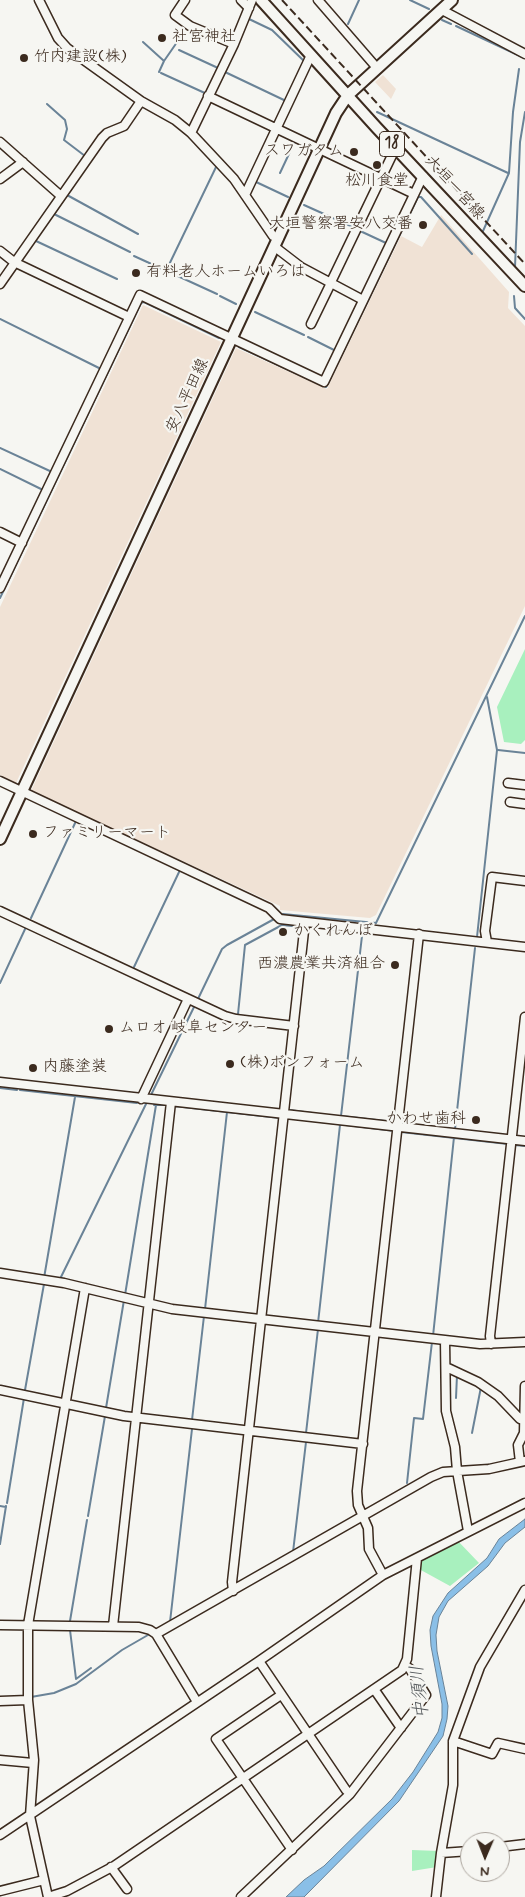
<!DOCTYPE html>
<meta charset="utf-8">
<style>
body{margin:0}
#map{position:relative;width:525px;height:1897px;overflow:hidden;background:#f6f6f2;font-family:Mynerve,sans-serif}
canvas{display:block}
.north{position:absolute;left:460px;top:1832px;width:50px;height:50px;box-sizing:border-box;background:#f6f6f2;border:1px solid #aba49d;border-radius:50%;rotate:181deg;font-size:14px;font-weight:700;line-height:20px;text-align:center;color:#3b2a1e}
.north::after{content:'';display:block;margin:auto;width:18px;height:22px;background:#3b2a1e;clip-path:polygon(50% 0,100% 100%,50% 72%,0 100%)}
</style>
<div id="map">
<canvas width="525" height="1897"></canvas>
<div class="north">N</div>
</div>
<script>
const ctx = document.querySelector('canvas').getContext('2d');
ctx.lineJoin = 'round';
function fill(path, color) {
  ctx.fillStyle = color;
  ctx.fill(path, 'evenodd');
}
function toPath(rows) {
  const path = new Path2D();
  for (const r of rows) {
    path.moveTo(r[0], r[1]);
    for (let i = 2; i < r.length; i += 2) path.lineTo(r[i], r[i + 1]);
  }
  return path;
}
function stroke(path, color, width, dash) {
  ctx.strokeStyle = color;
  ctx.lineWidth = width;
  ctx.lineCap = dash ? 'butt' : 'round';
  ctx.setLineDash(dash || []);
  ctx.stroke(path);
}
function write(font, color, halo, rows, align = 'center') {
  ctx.font = font + ' Mynerve,"Klee One",sans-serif';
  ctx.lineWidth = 4.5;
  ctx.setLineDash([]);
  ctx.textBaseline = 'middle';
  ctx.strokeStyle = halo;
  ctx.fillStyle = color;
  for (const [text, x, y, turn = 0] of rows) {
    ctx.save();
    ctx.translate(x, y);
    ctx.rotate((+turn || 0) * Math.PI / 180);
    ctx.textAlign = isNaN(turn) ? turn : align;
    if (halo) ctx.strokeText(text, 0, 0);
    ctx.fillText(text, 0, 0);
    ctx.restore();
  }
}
fill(toPath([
 [383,75,396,89,391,99,375,82],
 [441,215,509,292,508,308,525,326,525,606,376,915,370,918,280,910,280,906,31,791,236,348,327,389,401,236,422,247],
 [143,305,221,342,16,783,0,775,0,607]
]), '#f0e2d5');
fill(toPath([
 [525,649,525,740,521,744,504,742,497,707],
 [457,1540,479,1563,450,1586,419,1569,420,1561],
 [412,1850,439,1851,437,1867,412,1871]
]), '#a8f0be');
const water = toPath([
 [525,1519,525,1527,505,1543,488,1566,448,1601,439,1617,436,1635,437,1651,448,1706,447,1719,443,1736,399,1801,304,1897,286,1897,304,1880,324,1866,392,1799,413,1772,438,1732,442,1718,442,1704,431,1646,430,1630,433,1616,448,1593,487,1558,499,1539,525,1519]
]);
fill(water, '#8abfe7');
stroke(water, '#6a8397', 1);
stroke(toPath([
 [410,0,429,9],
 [249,19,272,30,305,62],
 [442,20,451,24],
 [348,24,359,0],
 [456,26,522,57],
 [143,42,164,61,159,72],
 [179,50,218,68],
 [164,61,182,35],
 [225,72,286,101],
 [161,73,207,94],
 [210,101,229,110],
 [47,104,65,120,67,129,64,140,85,156],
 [377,112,508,173],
 [280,173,295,141,293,140],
 [254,181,288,197],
 [304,205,353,227],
 [358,230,386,243],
 [483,231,509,173,513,112,519,69],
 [36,241,117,279],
 [130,252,54,214,67,195,138,234],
 [134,256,217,294],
 [515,267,520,142,525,112],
 [166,271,217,165],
 [220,296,236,304],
 [514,296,515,308,525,319],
 [255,312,304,335],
 [0,319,101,369],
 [308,337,334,350],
 [239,347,326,387,418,197,421,197,472,254],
 [0,448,52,472],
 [0,469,41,489],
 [0,598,141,303,144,302,219,338],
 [498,750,525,753],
 [280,915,283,914,376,923,525,616],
 [31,918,76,821],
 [362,936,341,1116,394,1122],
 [477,937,497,750,487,697],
 [134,967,180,870],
 [0,983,26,927],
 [197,1001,222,949,227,945,276,918],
 [238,1014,245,945,282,925,292,926],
 [0,1088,17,1090],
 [20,1090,137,1103],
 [150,1097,195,1005],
 [156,1105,166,1105],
 [174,1106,280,1118],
 [289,1110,312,1113],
 [288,1118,395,1131],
 [455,1129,475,948],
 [401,1132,508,1144],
 [514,1145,525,1146],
 [10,1278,57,1285],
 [44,1278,75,1097],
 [60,1279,147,1102],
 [125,1295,156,1105,154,1105],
 [205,1309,227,1112],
 [318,1323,340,1125],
 [433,1336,454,1137],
 [25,1390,44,1284],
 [456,1398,457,1375],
 [106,1408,124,1300],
 [192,1420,204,1316],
 [306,1433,318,1329],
 [472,1433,481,1387],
 [407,1483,414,1418,423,1419,432,1342],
 [7,1503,24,1398],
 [0,1506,6,1507],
 [88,1516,105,1416],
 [0,1544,6,1506],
 [293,1552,306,1442],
 [70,1621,87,1520],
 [170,1622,192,1429],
 [64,1630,70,1630,76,1679,91,1668],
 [31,1697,54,1693,76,1684,122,1650,148,1635]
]), '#6a8397', 2);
const minor = toPath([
 [39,0,58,38,67,48,141,101,175,120,191,133,234,179,273,236,279,238],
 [185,0,175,15,190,26,234,44],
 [241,0,249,8],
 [318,0,377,68],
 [442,10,525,54],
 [208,96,414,194],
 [191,133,234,44,252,0],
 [0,142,61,196],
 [0,179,23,162],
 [245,195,311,55],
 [275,247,301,267,363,300],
 [0,251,14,262,129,317],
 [331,282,396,147],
 [0,284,102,138,107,133,124,126,141,101],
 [311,324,331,283],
 [0,532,22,543],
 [0,588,140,295,324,382,423,176],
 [0,781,269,908,280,919,525,947],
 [508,783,525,785],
 [510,802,525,804],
 [0,911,225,1016,236,1019,294,1026],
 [487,942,485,931,492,877,525,881],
 [0,1082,525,1141],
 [141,1099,188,999],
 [0,1273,64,1283,172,1309,480,1344,525,1342],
 [445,1340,446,1411,455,1447,457,1471,468,1531],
 [491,1344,490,1336,525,1017],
 [446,1367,478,1382,498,1396,520,1419,523,1420],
 [0,1390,124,1416,363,1444],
 [520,1462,518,1445,524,1433,525,1386],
 [383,1575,369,1549,368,1528,358,1505,357,1491,419,934],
 [233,1591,232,1582,305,922],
 [0,1625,139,1627,150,1630,156,1634,197,1702],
 [113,1626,171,1102],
 [156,1634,431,1477,443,1472,489,1469,525,1461],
 [259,1661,346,1790,350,1794],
 [374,1689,401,1728],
 [281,1695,216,1739,292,1850],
 [0,1701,28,1700],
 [453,1741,492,1754,498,1743,525,1749],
 [0,1760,33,1763],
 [0,1835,259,1661,383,1575,525,1503],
 [500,1847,525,1844],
 [441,1853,470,1851],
 [111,1867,127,1889],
 [0,1891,44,1880],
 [48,1897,30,1816,34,1760,28,1700,28,1625,85,1288],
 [48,1897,67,1891,114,1866,402,1670,407,1659,417,1558],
 [241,1897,350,1794,426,1695,410,1669,406,1666],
 [436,1897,441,1853,453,1785,453,1741,480,1667,525,1590]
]);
const major = toPath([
 [261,0,376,127,525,286],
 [0,839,336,113,348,95,452,0]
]);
stroke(minor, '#3b2a1e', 11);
stroke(major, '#3b2a1e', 14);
stroke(minor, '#f6f6f2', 8);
stroke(major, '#f6f6f2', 10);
stroke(toPath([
 [282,0,525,264]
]), '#3b2a1e', 2, [8, 4]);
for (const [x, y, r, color] of [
 [162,38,5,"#3b2a1e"],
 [24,58,5,"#3b2a1e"],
 [354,152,5,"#3b2a1e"],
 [377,165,5,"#3b2a1e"],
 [423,225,5,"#3b2a1e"],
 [136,273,5,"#3b2a1e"],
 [33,834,5,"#3b2a1e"],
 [283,932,5,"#3b2a1e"],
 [395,965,5,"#3b2a1e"],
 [109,1029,5,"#3b2a1e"],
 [230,1064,5,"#3b2a1e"],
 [33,1068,5,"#3b2a1e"],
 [476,1120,5,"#3b2a1e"]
]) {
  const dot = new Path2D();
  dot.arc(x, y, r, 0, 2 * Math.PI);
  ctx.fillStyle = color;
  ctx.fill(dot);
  stroke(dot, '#f6f6f2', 2);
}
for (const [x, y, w] of [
 [392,144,25]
]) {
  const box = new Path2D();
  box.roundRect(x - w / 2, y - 12.5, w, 25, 4);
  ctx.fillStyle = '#f6f6f2';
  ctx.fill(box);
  stroke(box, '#3b2a1e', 1);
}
write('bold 15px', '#3b2a1e', null, [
 ["18",392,144]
]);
write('16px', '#3b2a1e', '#f6f6f2', [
 ["社宮神社",172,38],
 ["竹内建設(株)",34,58],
 ["スワガタム",344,152,"right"],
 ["松川食堂",377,182,"center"],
 ["大垣警察署安八交番",413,225,"right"],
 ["有料老人ホームいろは",146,273],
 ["ファミリーマート",43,834],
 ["かくれんぼ",293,932],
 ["西濃農業共済組合",385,965,"right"],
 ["ムロオ 岐阜センター",119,1029],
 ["(株)ボンフォーム",240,1064],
 ["内藤塗装",43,1068],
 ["かわせ歯科",466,1120,"right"]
], 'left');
write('16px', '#3b2a1e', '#f6f6f2', [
 ["大垣一宮線",454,188,48],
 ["安八平田線",188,396,-65]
]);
write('italic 18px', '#53575a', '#f6f6f2', [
 ["中須川",421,1692,-96]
]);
</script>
